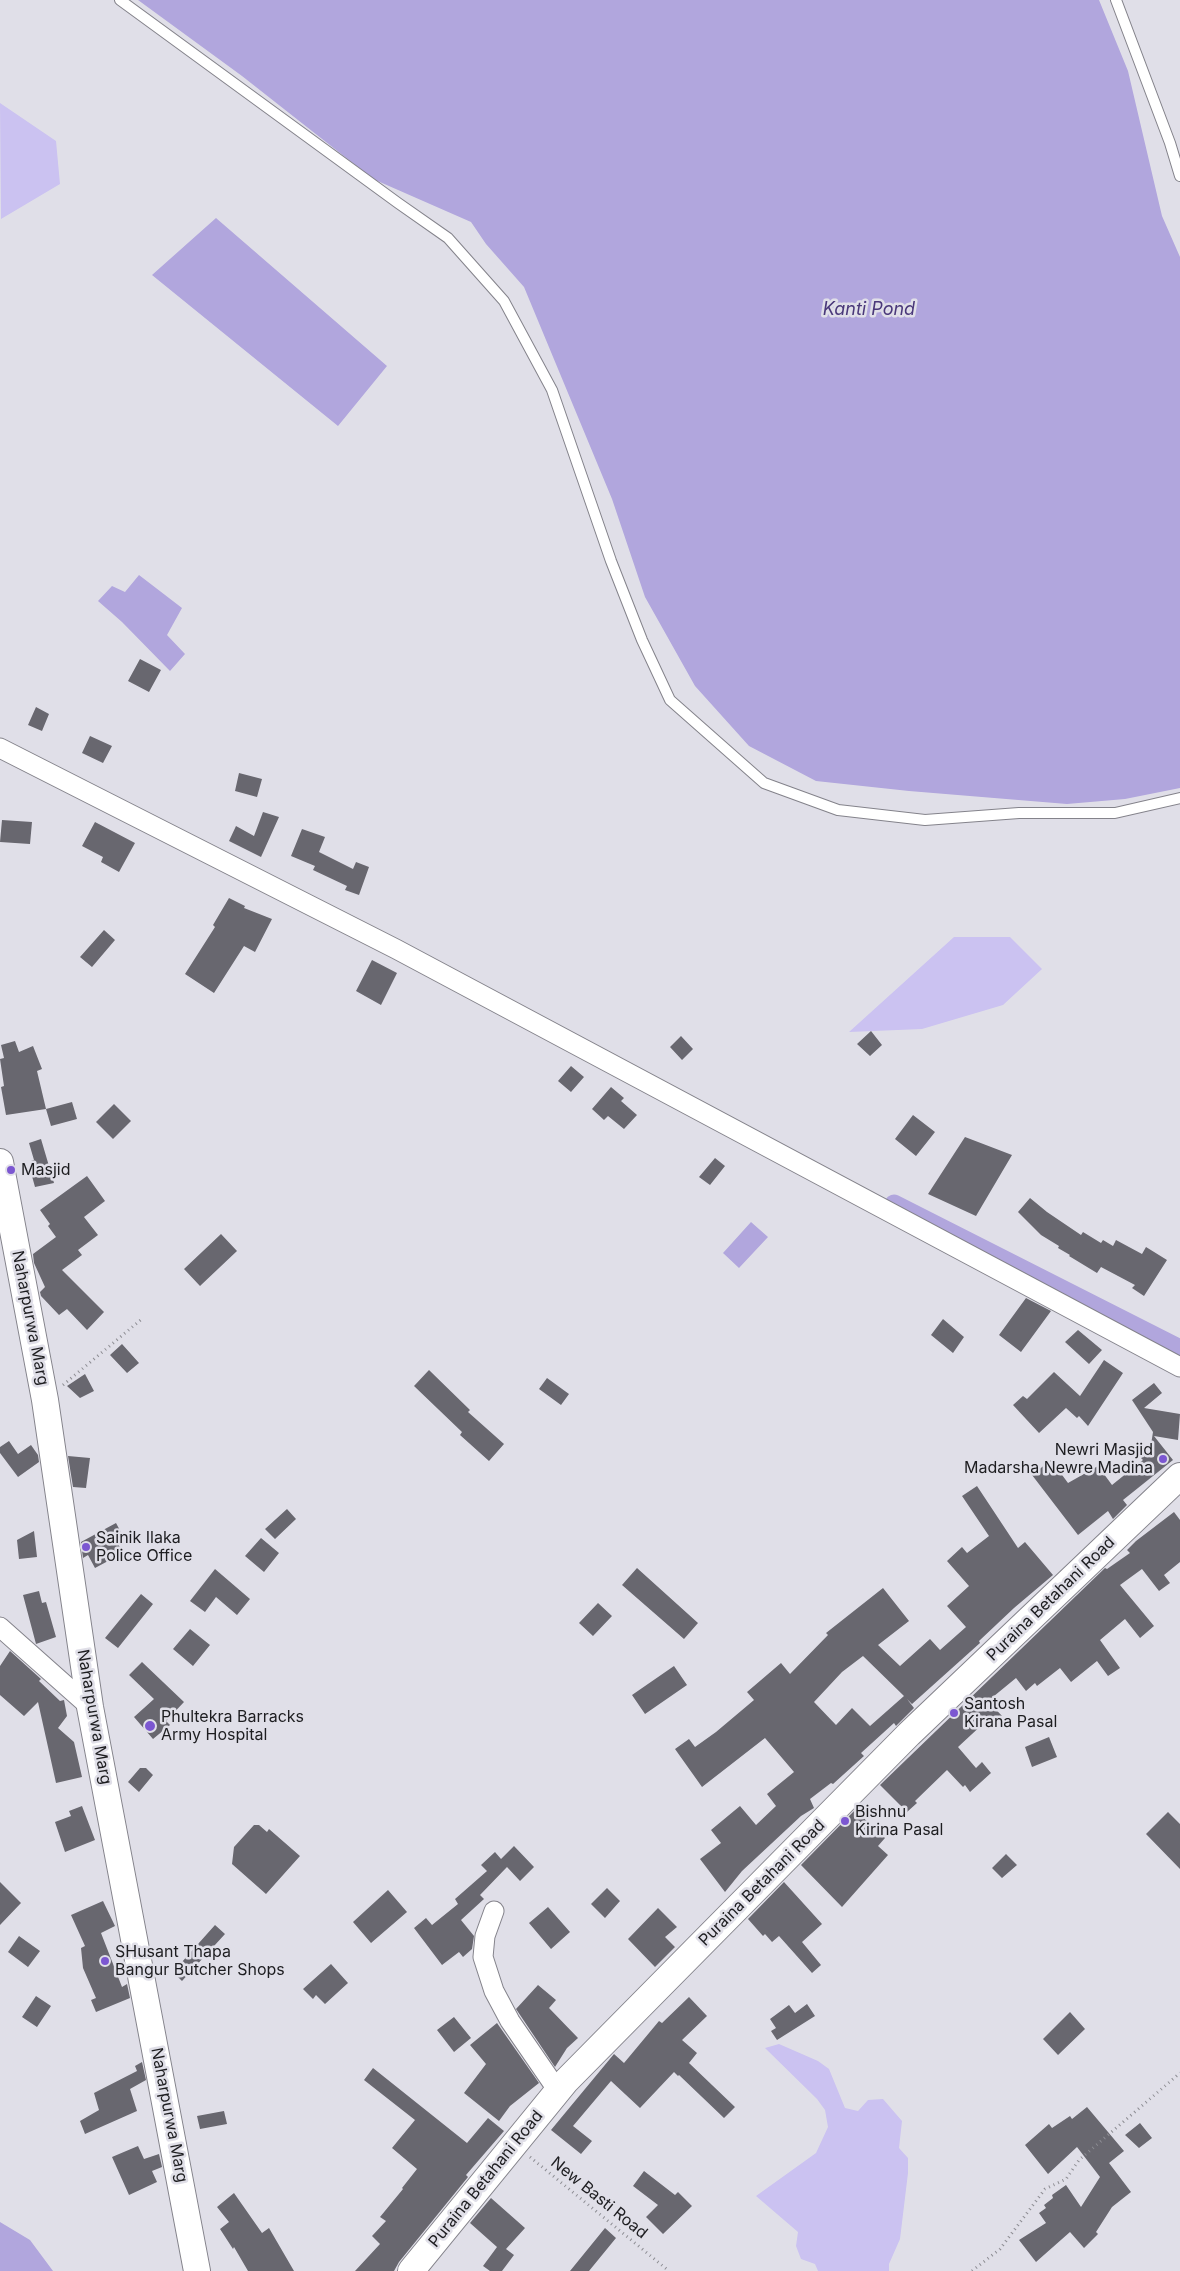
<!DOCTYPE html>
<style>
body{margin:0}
canvas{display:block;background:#e0dfe8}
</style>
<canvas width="1180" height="2271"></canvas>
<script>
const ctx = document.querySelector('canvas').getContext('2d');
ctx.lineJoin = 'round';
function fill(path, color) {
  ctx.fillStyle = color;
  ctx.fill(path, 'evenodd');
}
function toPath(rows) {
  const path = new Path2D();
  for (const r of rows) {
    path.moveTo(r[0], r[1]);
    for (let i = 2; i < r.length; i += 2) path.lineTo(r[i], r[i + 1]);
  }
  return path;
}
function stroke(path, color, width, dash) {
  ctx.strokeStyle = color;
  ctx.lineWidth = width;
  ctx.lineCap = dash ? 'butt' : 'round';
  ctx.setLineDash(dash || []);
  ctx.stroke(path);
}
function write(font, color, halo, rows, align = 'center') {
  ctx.font = font + ' Inter,sans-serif';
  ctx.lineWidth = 5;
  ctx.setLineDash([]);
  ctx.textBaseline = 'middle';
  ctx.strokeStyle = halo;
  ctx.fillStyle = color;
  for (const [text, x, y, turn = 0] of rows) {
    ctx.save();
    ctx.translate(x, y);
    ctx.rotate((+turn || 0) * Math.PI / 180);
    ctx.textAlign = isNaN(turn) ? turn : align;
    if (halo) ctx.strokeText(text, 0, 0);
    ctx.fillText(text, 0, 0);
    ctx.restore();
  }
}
fill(toPath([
 [0,103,56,141,60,184,1,219],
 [954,937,1010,937,1042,969,1003,1005,922,1029,849,1032],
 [779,2044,818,2061,829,2069,845,2108,858,2111,868,2100,883,2099,902,2121,899,2148,908,2158,908,2173,900,2239,889,2264,889,2271,818,2271,815,2264,801,2259,796,2246,798,2232,756,2196,816,2153,828,2127,825,2110,817,2099,765,2048]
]), '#cbc2f1');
fill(toPath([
 [138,0,1099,0,1128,71,1162,216,1180,257,1180,788,1125,799,1067,804,909,791,816,781,749,746,695,686,645,597,612,499,524,287,486,244,471,222,373,179,242,76],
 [216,218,387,366,338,426,152,275],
 [139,575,182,608,167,635,185,654,170,671,122,622,98,601,112,586,125,592],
 [751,1222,768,1237,739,1268,723,1253],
 [0,2222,30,2240,53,2271,0,2271]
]), '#b1a6dd');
stroke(toPath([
 [894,1204,1180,1349]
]), '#b1a6dd', 19);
fill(toPath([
 [140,659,161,670,149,692,128,681],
 [36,707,49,714,42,731,28,725],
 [90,736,112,746,103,763,82,753],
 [239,773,262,779,257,797,235,791],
 [263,812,279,817,261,857,229,841,236,826,254,836],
 [2,820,32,822,30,844,0,842],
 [95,822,135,843,119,872,101,862,103,857,82,846],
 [302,829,325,837,319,852,353,869,356,862,369,867,359,895,345,890,347,886,313,870,315,866,291,856],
 [229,898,245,906,244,908,272,919,255,952,244,946,214,993,185,974,215,927,213,925],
 [104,930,115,940,92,967,80,957],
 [372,960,397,973,381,1005,356,991],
 [871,1031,882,1045,870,1056,857,1044],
 [681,1036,693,1049,682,1060,670,1047],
 [15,1041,19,1052,33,1046,42,1069,37,1071,46,1109,6,1115,1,1087,4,1086,0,1059,4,1058,1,1045],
 [571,1066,584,1077,571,1092,558,1081],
 [611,1087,624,1098,621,1101,637,1115,624,1129,608,1116,604,1120,592,1109],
 [72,1102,77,1119,51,1126,46,1109],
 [114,1104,131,1121,113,1139,96,1122],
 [913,1115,935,1132,916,1156,895,1139],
 [965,1137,1012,1155,976,1216,928,1194],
 [41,1139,54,1183,35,1187,30,1169,33,1168,31,1161,34,1160,29,1143],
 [715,1158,725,1166,710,1185,699,1177],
 [87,1176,105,1201,84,1217,98,1235,78,1250,82,1255,62,1270,104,1312,87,1330,67,1309,59,1315,41,1296,40,1292,45,1287,34,1263,33,1254,56,1237,48,1226,50,1224,40,1210],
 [1030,1198,1047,1212,1081,1235,1083,1232,1101,1243,1103,1240,1113,1246,1116,1240,1142,1254,1146,1247,1167,1260,1144,1296,1132,1288,1135,1285,1101,1267,1097,1273,1069,1256,1070,1255,1058,1248,1059,1246,1041,1235,1018,1212],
 [221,1234,237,1251,200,1286,184,1269],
 [1026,1298,1051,1311,1021,1352,999,1335],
 [943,1319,964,1337,953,1353,931,1335],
 [1078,1330,1102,1350,1089,1364,1065,1342],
 [122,1344,139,1363,127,1373,110,1355],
 [1104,1360,1123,1373,1088,1426,1079,1416,1077,1418,1066,1408,1039,1433,1013,1405,1023,1396,1027,1399,1054,1372,1080,1396],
 [429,1370,470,1410,468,1412,504,1444,489,1461,460,1435,462,1432,414,1386],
 [85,1374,94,1391,80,1398,67,1386],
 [547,1378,569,1394,561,1405,539,1389],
 [1154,1383,1162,1393,1144,1408,1180,1414,1178,1440,1154,1436,1173,1460,1123,1500,1127,1505,1113,1519,1108,1511,1078,1535,1032,1475,1051,1460,1068,1483,1098,1466,1112,1485,1143,1460,1141,1458,1150,1451,1153,1432,1132,1400],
 [9,1441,18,1454,31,1445,38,1455,39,1462,18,1477,0,1453,0,1447],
 [68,1456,90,1458,86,1488,73,1487],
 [977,1486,1018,1548,1025,1542,1053,1575,1014,1608,979,1641,980,1643,912,1704,907,1699,914,1708,896,1726,894,1723,861,1753,864,1756,833,1784,831,1783,810,1799,814,1808,801,1816,742,1871,725,1892,700,1859,721,1843,711,1830,740,1806,756,1825,776,1806,767,1794,794,1772,765,1738,702,1787,675,1749,689,1739,695,1747,716,1732,754,1700,747,1692,781,1663,790,1674,828,1635,826,1633,883,1588,909,1621,878,1645,900,1666,930,1639,940,1650,966,1627,947,1606,969,1586,947,1561,962,1547,967,1553,989,1536,962,1496],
 [863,1656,904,1696,870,1726,852,1708,836,1725,814,1702,842,1672],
 [287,1509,296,1519,275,1539,265,1529],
 [1174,1512,1180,1520,1180,1562,1164,1575,1170,1583,1159,1591,1142,1569,1120,1585,1154,1626,1140,1638,1125,1619,1100,1640,1120,1668,1108,1676,1097,1661,1071,1682,1060,1668,1037,1686,1035,1683,1026,1691,1016,1678,988,1701,1002,1716,990,1727,985,1722,958,1747,976,1768,982,1762,991,1773,970,1792,965,1785,963,1787,947,1770,915,1801,917,1803,907,1812,880,1785,1105,1568,1107,1569,1130,1553,1127,1550,1136,1541],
 [116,1523,123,1536,116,1540,123,1553,95,1568,88,1555,83,1558,81,1542],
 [34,1531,37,1557,19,1559,17,1540],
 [261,1538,279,1553,264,1572,245,1556],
 [637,1568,698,1623,684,1639,622,1585],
 [215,1569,250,1599,237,1615,216,1597,205,1612,190,1601],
 [39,1591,42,1603,46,1602,56,1637,36,1644,23,1595],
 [141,1594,153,1604,118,1648,105,1638],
 [598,1603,612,1616,593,1636,579,1623],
 [190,1629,210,1645,193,1666,173,1649],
 [10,1651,41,1679,39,1681,60,1701,64,1700,67,1716,58,1728,74,1742,82,1777,56,1783,38,1702,24,1716,0,1695,0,1666],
 [142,1662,184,1702,166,1721,170,1725,153,1739,134,1717,154,1699,129,1675],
 [674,1666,687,1685,645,1714,632,1695],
 [1049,1737,1057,1757,1032,1767,1025,1747],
 [140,1768,146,1768,153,1775,139,1792,128,1782],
 [82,1806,95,1840,65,1852,55,1822,71,1816,69,1811],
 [855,1810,885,1838,878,1846,888,1855,842,1907,801,1865],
 [1168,1812,1180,1824,1180,1869,1146,1834],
 [254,1825,259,1825,267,1832,269,1829,300,1856,266,1894,232,1864,234,1847],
 [514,1846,534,1867,520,1881,507,1867,480,1895,484,1899,461,1920,474,1936,472,1949,463,1957,459,1952,442,1965,414,1928,426,1918,432,1925,458,1904,455,1899,487,1871,481,1865,495,1852,501,1859],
 [1006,1854,1017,1865,1002,1878,992,1868],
 [0,1882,21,1903,0,1925],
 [784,1882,822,1924,802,1942,821,1965,812,1973,779,1936,772,1942,765,1934,763,1936,748,1919],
 [607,1888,620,1901,605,1918,591,1904],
 [388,1890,407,1912,371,1943,353,1922],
 [103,1901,115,1926,101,1933,122,1987,127,1984,130,1998,96,2012,91,2000,96,1998,83,1968,81,1948,85,1946,71,1915],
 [548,1907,570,1932,551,1949,529,1923],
 [658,1908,677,1927,665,1937,675,1947,655,1967,628,1939],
 [215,1925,225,1934,182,1981,173,1972],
 [19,1936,40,1951,28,1967,8,1952],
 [331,1964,348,1983,325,2004,316,1995,313,1999,303,1989],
 [538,1985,556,2000,549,2008,578,2038,567,2048,555,2067,516,2009],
 [36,1996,51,2006,37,2027,22,2017],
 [689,1997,707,2016,682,2040,697,2053,689,2063,735,2107,724,2118,679,2075,678,2076,674,2072,640,2108,611,2081,573,2126,592,2141,581,2154,551,2130,614,2054,624,2063,659,2021,662,2023],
 [807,2004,815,2016,777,2040,771,2031,776,2028,770,2019,789,2005,795,2013],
 [1070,2012,1085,2029,1058,2055,1043,2039],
 [454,2017,471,2038,454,2052,437,2030],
 [497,2023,539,2083,510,2106,499,2121,464,2093,486,2064,470,2045],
 [142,2062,146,2080,130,2089,137,2111,85,2134,80,2121,99,2110,94,2093,137,2071,135,2066],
 [373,2068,467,2143,488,2118,504,2131,466,2175,468,2177,399,2262,394,2271,355,2271,380,2244,372,2236,386,2221,380,2217,403,2189,402,2188,417,2169,392,2148,415,2120,364,2080],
 [1087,2107,1124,2151,1109,2163,1131,2192,1112,2207,1096,2232,1098,2234,1084,2248,1070,2232,1036,2262,1019,2240,1046,2223,1039,2213,1046,2208,1044,2205,1053,2198,1052,2195,1066,2185,1081,2207,1100,2177,1077,2147,1048,2174,1025,2145,1049,2124,1052,2128,1070,2116,1072,2119],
 [224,2111,227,2124,200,2129,197,2116],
 [1140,2123,1152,2138,1139,2148,1125,2135],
 [138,2146,144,2159,159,2154,162,2167,152,2171,157,2182,129,2195,112,2157],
 [644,2171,675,2195,678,2192,692,2206,663,2234,646,2217,658,2205,633,2186],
 [234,2193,262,2233,269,2228,294,2271,248,2271,234,2247,233,2249,220,2229,229,2222,217,2207],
 [491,2198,525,2228,506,2249,514,2255,502,2271,490,2271,483,2266,497,2247,470,2223],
 [605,2228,616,2238,589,2271,570,2271]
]), '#68676f');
const lane = toPath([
 [120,0,398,203,448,238,504,301,552,390,611,561,642,640,670,700,764,783,838,810,925,820,1019,813,1115,813,1180,798],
 [1116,0,1170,143,1180,176]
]);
const street = toPath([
 [0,748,396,949,1180,1367],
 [0,1627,90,1707],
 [494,1911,485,1936,483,1957,494,1991,510,2021,558,2091]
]);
const secondary = toPath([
 [0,1162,45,1400,90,1707,197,2271],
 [411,2271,566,2081,909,1734,1180,1476]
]);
stroke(lane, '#84838b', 12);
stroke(street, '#84838b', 21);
stroke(secondary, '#84838b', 28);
stroke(toPath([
 [63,1385,143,1318],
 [530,2157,669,2271],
 [972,2271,1000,2249,1045,2189,1066,2179,1079,2160,1180,2073]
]), '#8e8e94', 3, [1, 4]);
stroke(lane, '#fff', 10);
stroke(street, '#fff', 19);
stroke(secondary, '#fff', 26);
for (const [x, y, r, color] of [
 [11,1170,5,"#7c57d1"],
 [1163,1459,5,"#7c57d1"],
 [86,1547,5,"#7c57d1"],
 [954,1713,5,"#7c57d1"],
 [150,1726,6,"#7c57d1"],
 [845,1821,5,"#7c57d1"],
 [105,1961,5,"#7c57d1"]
]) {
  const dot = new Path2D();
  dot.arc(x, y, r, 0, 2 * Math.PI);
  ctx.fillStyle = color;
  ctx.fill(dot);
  stroke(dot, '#e0dfe8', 2);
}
write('16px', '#1d1d20', '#e0dfe8', [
 ["Masjid",21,1170],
 ["Newri Masjid",1153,1450,"right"],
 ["Madarsha Newre Madina",1153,1468,"right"],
 ["Sainik Ilaka",96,1538],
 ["Police Office",96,1556],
 ["Santosh",964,1704],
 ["Kirana Pasal",964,1722],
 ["Phultekra Barracks",161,1717],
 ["Army Hospital",161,1735],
 ["Bishnu",855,1812],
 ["Kirina Pasal",855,1830],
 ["SHusant Thapa",115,1952],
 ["Bangur Butcher Shops",115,1970]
], 'left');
write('16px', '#1d1d20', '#e0dfe8', [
 ["Naharpurwa Marg",30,1318,79],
 ["Puraina Betahani Road",1051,1599,-44],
 ["Naharpurwa Marg",94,1717,80],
 ["Puraina Betahani Road",762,1883,-45],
 ["Naharpurwa Marg",169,2115,79],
 ["Puraina Betahani Road",486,2179,-51],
 ["New Basti Road",599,2198,39]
]);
write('italic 18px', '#4a387a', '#e0dfe8', [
 ["Kanti Pond",869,310]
]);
</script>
